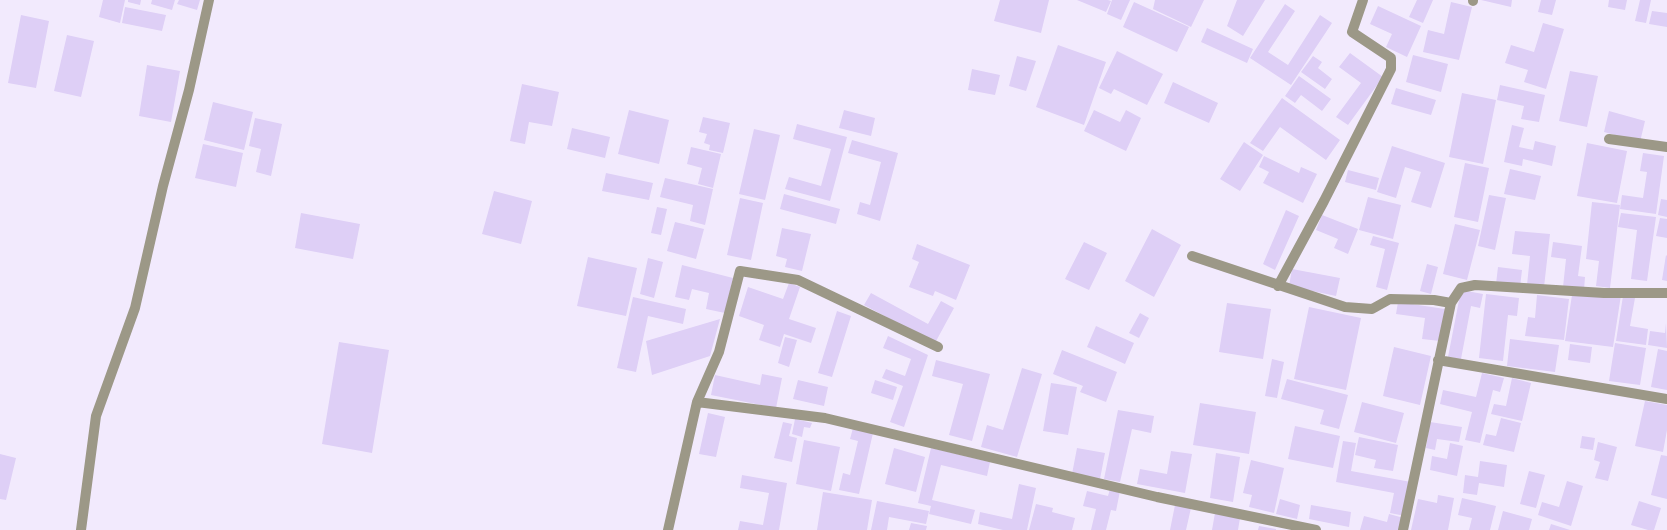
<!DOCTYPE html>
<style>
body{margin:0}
canvas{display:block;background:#f2eafd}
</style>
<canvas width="1667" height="530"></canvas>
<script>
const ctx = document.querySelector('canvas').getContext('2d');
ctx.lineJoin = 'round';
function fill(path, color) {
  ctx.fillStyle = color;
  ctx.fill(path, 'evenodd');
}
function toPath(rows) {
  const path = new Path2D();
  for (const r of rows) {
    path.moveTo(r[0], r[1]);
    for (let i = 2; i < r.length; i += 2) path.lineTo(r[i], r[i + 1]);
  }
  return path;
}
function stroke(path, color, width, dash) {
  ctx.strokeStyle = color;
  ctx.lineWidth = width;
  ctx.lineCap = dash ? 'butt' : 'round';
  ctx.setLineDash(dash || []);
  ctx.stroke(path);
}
fill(toPath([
 [103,0,125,0,120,23,99,17],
 [128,0,141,0,140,5,128,2],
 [152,0,175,0,172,10,151,4],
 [179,0,200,0,197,10,177,4],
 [1000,0,1049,0,1041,33,994,21],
 [1077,0,1108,0,1111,1,1106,12],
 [1112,0,1130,0,1121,20,1107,14],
 [1155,0,1204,0,1191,27,1153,9],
 [1237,0,1265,0,1243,36,1227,26],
 [1417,0,1433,0,1423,23,1409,17],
 [1481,0,1512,0,1511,7],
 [1541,0,1556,0,1552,15,1538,12],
 [1609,0,1627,0,1625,10,1608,7],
 [1640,0,1651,0,1646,23,1635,21],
 [1134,2,1189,27,1177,52,1123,27],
 [1451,2,1472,7,1459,60,1423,52,1428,30,1444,34],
 [1285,4,1295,11,1268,52,1288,65,1320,15,1332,23,1291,85,1250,58],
 [1378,6,1421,26,1407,57,1386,47,1392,34,1370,24],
 [125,7,166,15,162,31,122,23],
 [1652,11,1667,13,1667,27,1649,24],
 [21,15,49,21,36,88,8,83],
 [1543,23,1564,29,1546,89,1524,82,1528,70,1505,63,1511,45,1534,52],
 [1207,28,1253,49,1247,63,1201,42],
 [67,35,94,41,81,97,54,91],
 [1058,45,1106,62,1084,125,1036,107],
 [1117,51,1163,74,1147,105,1114,89,1111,94,1099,88],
 [1350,53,1383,77,1348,125,1336,117,1361,83,1339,67],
 [1413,55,1448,64,1441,92,1406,82],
 [1017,56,1036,61,1026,91,1009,86],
 [1313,56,1322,62,1318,68,1332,79,1325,89,1301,72],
 [147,65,180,71,171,122,139,116],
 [972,69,1000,75,995,95,968,90],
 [1570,71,1598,76,1587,127,1559,121],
 [1299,76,1331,99,1322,111,1301,95,1295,103,1285,96],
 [1173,82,1218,103,1209,123,1164,103],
 [522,84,559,92,552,126,529,122,525,144,510,141],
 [1500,85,1545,95,1539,122,1521,119,1524,106,1497,100],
 [1396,88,1436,100,1431,115,1391,104],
 [1462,93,1496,100,1483,164,1449,157],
 [1282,98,1340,140,1326,160,1280,127,1263,151,1250,143],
 [213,102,253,112,244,150,204,140],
 [629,110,669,120,659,164,618,154],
 [844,110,875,118,871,136,839,128],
 [1094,110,1120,122,1126,110,1141,118,1126,151,1084,131],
 [1609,111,1645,121,1640,142,1604,132],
 [703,117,730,123,723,153,709,150,710,145,704,143,707,134,699,132],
 [255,118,282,124,271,176,256,172,261,149,249,146],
 [797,124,847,137,830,201,785,189,789,177,821,186,831,149,793,139],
 [1512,125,1524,128,1519,147,1533,150,1535,141,1556,146,1552,166,1523,159,1522,166,1504,162],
 [572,128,610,137,605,158,567,149],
 [754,129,780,135,765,200,739,194],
 [852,140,898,153,880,221,857,214,860,202,870,205,881,162,848,153],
 [1244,142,1263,155,1240,191,1220,179],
 [1587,143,1627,151,1617,203,1577,196],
 [203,144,243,153,236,187,195,178],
 [1392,146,1445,163,1431,208,1411,202,1421,172,1405,167,1396,198,1377,192],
 [691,147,721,154,713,188,698,184,702,168,687,164],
 [1643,153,1664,156,1656,214,1620,209,1622,195,1643,198,1647,172,1640,171],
 [1264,156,1299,173,1301,167,1317,174,1303,203,1263,183,1269,172,1259,167],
 [1465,163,1489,168,1478,222,1454,217],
 [1510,169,1541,176,1535,200,1504,194],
 [1348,170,1379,178,1376,190,1345,182],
 [606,173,653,183,649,200,602,191],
 [665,178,713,189,705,225,690,221,693,205,660,197],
 [494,191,532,201,521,244,482,234],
 [784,194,840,209,836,224,780,209],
 [1489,195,1506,198,1495,250,1478,246],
 [1368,197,1401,205,1393,239,1359,230],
 [740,198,763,203,751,260,727,255],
 [1661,199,1667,200,1667,217,1658,215],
 [1592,202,1620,205,1610,288,1596,286,1599,261,1586,259],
 [657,207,667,209,661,235,651,233],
 [1286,210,1299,216,1275,270,1263,264],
 [301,213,360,224,353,259,295,248],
 [1621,213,1656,217,1647,281,1631,279,1637,230,1618,227],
 [1322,215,1358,229,1348,254,1334,248,1338,239,1316,230],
 [1660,218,1667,219,1667,238,1656,236],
 [675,222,704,229,696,259,667,251],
 [1455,224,1480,230,1467,280,1443,274],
 [782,228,811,234,802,271,785,267,787,259,776,256],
 [1152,229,1181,245,1154,297,1125,281],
 [1515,231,1550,234,1544,287,1527,285,1530,256,1512,254],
 [1373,236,1399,243,1387,290,1376,287,1385,249,1370,245],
 [1084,242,1107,253,1089,290,1065,279],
 [1553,242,1582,246,1578,276,1585,277,1584,290,1563,287,1566,259,1551,257],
 [917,244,970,265,956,300,935,291,933,296,909,287,919,262,912,259],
 [1666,255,1667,256,1667,281,1662,280],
 [588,257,637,268,626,316,577,306],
 [648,258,663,262,654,298,640,294],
 [1427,264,1438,267,1431,294,1420,291],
 [682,265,733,278,725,313,706,309,709,293,692,289,689,300,675,297],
 [1498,267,1522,270,1520,287,1496,284],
 [1292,269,1340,278,1336,296,1289,286],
 [789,283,800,287,789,319,816,328,811,343,784,334,780,347,759,340,764,325,739,316,748,287,783,299],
 [1461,290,1483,294,1480,308,1471,306,1461,359,1448,357],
 [871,293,928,324,941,301,954,308,935,343,864,305],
 [1486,294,1519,298,1517,316,1508,315,1503,361,1479,358],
 [1537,295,1569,299,1564,340,1525,336,1528,317,1535,318],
 [1572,295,1621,295,1613,347,1565,341],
 [1623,296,1635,298,1630,326,1648,329,1646,345,1616,341],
 [633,297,686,309,683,324,648,316,636,372,617,368],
 [1398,302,1445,309,1440,341,1422,339,1425,318,1396,314],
 [1227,303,1271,309,1263,359,1219,352],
 [1309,307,1361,318,1346,390,1294,379],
 [837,311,851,316,832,377,818,373],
 [1140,313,1149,318,1139,338,1129,333],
 [720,319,710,356,652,375,646,341],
 [1666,323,1667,348,1648,345,1650,331,1665,333],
 [1096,326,1134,343,1125,364,1087,347],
 [888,336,928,355,904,427,890,422,903,386,882,378,886,369,905,376,911,359,883,348],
 [785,337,797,340,789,367,778,363],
 [1510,339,1559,345,1555,372,1507,366],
 [339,342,389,350,372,453,322,444],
 [1615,343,1646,348,1640,385,1609,381],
 [1570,344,1592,347,1590,363,1568,360],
 [1394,347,1431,356,1420,405,1383,396],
 [1658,349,1667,351,1667,390,1651,387],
 [1062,350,1117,372,1106,402,1080,392,1083,386,1053,374],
 [1272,359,1284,362,1277,398,1265,396],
 [936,360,990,374,972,441,949,435,963,384,932,376],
 [1022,368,1042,374,1017,457,981,447,987,425,1003,430],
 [1482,373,1504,378,1500,392,1493,390,1480,443,1465,440,1472,412,1440,404,1443,390,1476,397],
 [762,374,782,378,776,408,711,395,715,375,760,385],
 [1512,378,1531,383,1522,421,1491,414,1494,404,1506,406],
 [1287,379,1348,395,1339,429,1320,424,1324,410,1281,399],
 [798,380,828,387,824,406,793,399],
 [875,380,897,387,893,400,871,393],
 [1051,383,1077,387,1068,435,1043,431],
 [1645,401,1667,405,1667,430,1663,452,1635,446],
 [1362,402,1404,413,1396,443,1354,432],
 [1200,403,1256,412,1249,454,1193,445],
 [1118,410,1154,416,1151,433,1132,429,1120,482,1104,479],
 [708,413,725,417,716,457,699,454],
 [1501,418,1521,423,1514,452,1483,445,1486,434,1496,436],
 [795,419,812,423,810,428,804,427,802,437,792,434],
 [783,422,792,424,789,436,797,438,792,462,774,458],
 [1430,422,1462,427,1459,442,1437,439,1435,450,1426,448],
 [1295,426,1340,436,1333,468,1288,459],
 [853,428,873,433,859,494,839,490,843,473,850,475,858,441,850,439],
 [1582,436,1595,438,1593,450,1580,448],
 [1359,437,1398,445,1393,471,1374,468,1376,460,1355,455],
 [804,440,840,447,831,491,796,484],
 [1343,441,1356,443,1351,471,1411,482,1405,516,1390,513,1394,493,1336,482],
 [1598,442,1617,447,1608,481,1595,478,1600,462,1594,460],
 [1450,443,1463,446,1457,476,1430,470,1432,456,1447,459],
 [894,448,925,457,916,492,885,484],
 [931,448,990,462,987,476,941,465,932,500,975,510,971,524,929,514,931,506,918,503],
 [1077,448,1105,453,1100,479,1072,474],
 [1171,451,1192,454,1185,493,1137,484,1140,469,1167,474],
 [1216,453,1240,457,1233,502,1210,498],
 [0,454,16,458,6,500,0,499],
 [1661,455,1667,456,1667,499,1651,495],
 [1251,460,1284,468,1274,513,1249,507,1252,495,1243,493],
 [1480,461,1507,465,1504,487,1479,483,1477,495,1463,493,1465,475,1478,477],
 [1529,471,1545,475,1536,508,1520,504],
 [742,475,787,483,779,530,738,530,740,521,763,525,769,493,740,488],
 [1567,481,1583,486,1571,526,1538,515,1542,502,1559,507],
 [1019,484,1036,488,1027,530,1003,530,978,524,980,512,1012,519],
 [1110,489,1120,491,1116,511,1111,510,1106,530,1091,530,1096,509,1083,506,1087,491,1108,496],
 [823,492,872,500,867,530,817,530],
 [1438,495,1454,498,1448,530,1411,530,1418,499,1437,503],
 [1462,498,1496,506,1490,530,1469,530,1472,518,1458,515],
 [1280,499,1300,505,1297,519,1276,514],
 [877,501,929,511,926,524,889,517,887,530,871,530],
 [1639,501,1661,508,1654,530,1648,530,1631,525],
 [1036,504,1053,508,1052,512,1075,518,1072,530,1029,530],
 [1175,505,1191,508,1186,530,1170,530],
 [1311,505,1351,512,1349,527,1309,519],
 [1503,511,1532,519,1529,530,1498,530],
 [1215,513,1240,518,1238,530,1212,530],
 [1389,514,1404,518,1401,530,1360,530,1364,516,1387,522],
 [911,523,927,526,926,530,909,530],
 [1551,524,1570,530,1549,530],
 [1259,526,1276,529,1276,530,1258,530]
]), '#decff6');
stroke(toPath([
 [1473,1,1473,0],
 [1609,139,1667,147],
 [1192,256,1345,307,1372,309,1390,299,1434,300,1451,303],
 [1278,286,1324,201,1391,69,1391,58,1352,32,1363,0],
 [1438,360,1667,399],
 [697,402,825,418,1157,497,1316,530],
 [81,530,96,416,135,308,163,186,189,90,209,0],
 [668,530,697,402,719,352,740,271,798,280,938,347],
 [1403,530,1451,303,1461,288,1475,285,1604,293,1667,293]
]), '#9c9887', 10);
</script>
